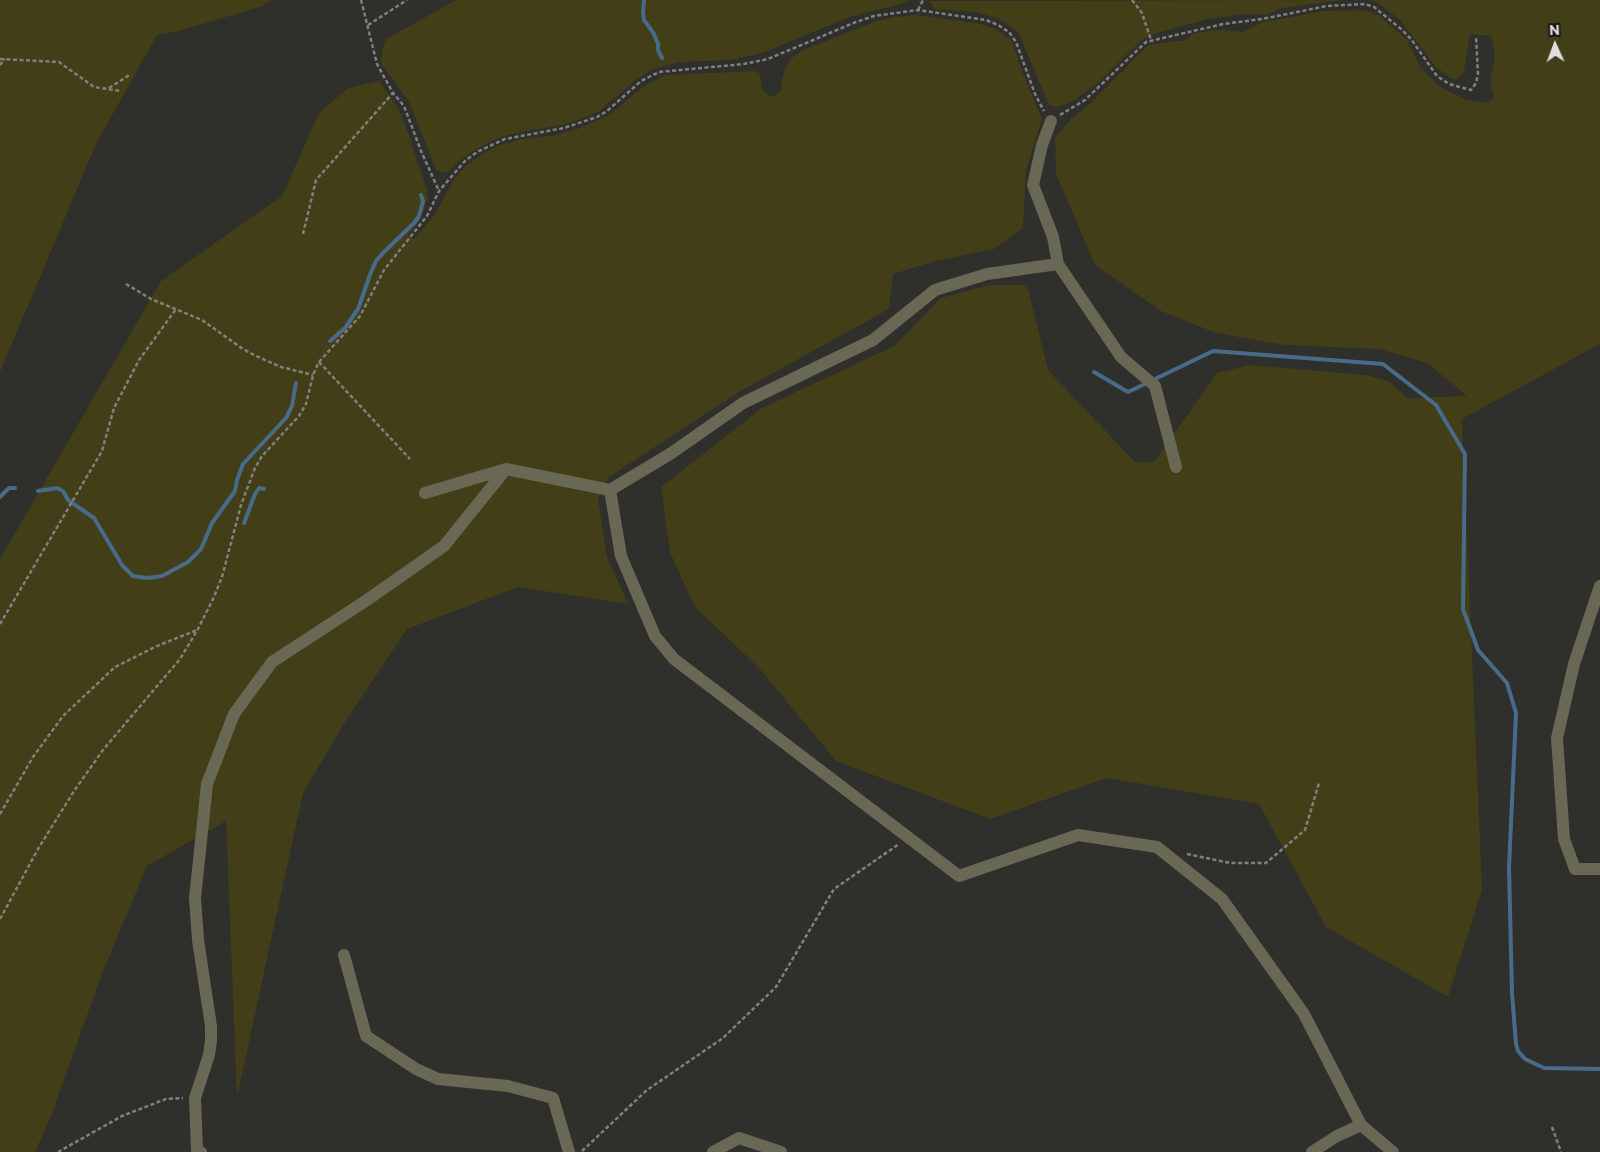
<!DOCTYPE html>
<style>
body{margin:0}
#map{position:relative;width:1600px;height:1152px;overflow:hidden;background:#2f2f2c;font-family:Commissioner,sans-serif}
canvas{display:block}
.north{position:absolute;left:1530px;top:20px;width:50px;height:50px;-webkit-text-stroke:4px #171716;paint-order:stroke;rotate:358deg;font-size:14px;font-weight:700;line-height:20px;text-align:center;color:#dfdfde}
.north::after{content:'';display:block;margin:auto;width:18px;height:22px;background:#dfdfde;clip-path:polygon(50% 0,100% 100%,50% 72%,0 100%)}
</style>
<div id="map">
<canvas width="1600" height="1152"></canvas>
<div class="north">N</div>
</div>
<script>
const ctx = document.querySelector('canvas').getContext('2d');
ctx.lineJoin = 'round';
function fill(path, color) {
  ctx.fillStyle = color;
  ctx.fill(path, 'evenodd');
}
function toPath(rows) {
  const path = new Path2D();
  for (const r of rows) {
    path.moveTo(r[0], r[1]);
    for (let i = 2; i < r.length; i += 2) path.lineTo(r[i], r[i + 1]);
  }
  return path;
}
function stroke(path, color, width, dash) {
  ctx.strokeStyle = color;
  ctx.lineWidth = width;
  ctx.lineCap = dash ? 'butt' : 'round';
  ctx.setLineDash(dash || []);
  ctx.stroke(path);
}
fill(toPath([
 [0,0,272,0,263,6,179,31,157,35,96,144,0,372],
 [456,0,910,0,905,3,852,16,765,52,731,60,682,62,655,68,637,79,598,112,568,124,516,133,496,139,476,149,462,159,448,172,442,173,436,169,409,102,381,63,382,50,386,39],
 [1343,0,1281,8,1266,15,1246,14,1208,19,1153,34,1142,40,1098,83,1070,103,1056,107,1049,105,1018,32,999,19,976,12,934,9,930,1],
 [1370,0,1600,0,1600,344,1462,419,1482,890,1448,997,1326,927,1259,804,1107,778,990,819,836,761,759,668,694,606,670,552,661,487,762,408,894,346,941,298,990,285,1027,285,1048,370,1135,462,1154,462,1217,373,1250,365,1366,375,1389,381,1407,398,1467,396,1427,363,1379,349,1285,345,1216,333,1161,311,1095,265,1056,174,1055,138,1071,119,1093,101,1148,45,1187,40,1192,34,1208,31,1221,30,1243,32,1263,22,1324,11,1365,10,1380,16,1407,40,1421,68,1439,86,1464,99,1484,103,1494,98,1490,82,1495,55,1491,36,1470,34,1464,71,1458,79,1451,79,1435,66,1401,21,1377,2],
 [916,15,977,23,996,29,1012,41,1023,74,1041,116,1041,122,1026,171,1023,228,994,249,936,261,893,274,889,309,739,392,609,477,598,498,607,557,628,604,518,587,407,629,345,722,303,793,237,1097,226,821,147,866,100,979,51,1116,35,1152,0,1152,0,559,161,281,282,196,319,113,348,88,379,81,398,108,405,124,427,189,428,198,421,219,408,235,414,239,433,217,453,181,466,166,481,155,497,146,517,140,556,135,580,128,611,114,641,88,665,75,755,71,760,74,762,89,767,95,772,97,783,89,781,83,783,75,789,60,803,50,874,22,894,17]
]), '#423e17');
stroke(toPath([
 [644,0,643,13,644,20,654,34,658,44,658,50,662,58],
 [330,341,345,328,358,309,371,272,376,261,383,253,414,223,419,216,423,201,421,195],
 [1094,372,1128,392,1147,383],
 [1153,380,1213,351,1383,364,1436,405,1465,454,1463,609,1478,650,1507,683,1516,713,1509,868,1512,993,1516,1044,1518,1051,1525,1059,1544,1068,1600,1069],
 [38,491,57,488,63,491,68,500,94,518,122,565,133,576,147,578,162,576,188,562,201,549,212,523,235,491,237,480,243,464,286,418,292,406,296,383],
 [0,497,9,488,15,488],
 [244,523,255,494,259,488,264,489]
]), '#486b89', 4);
stroke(toPath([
 [361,0,377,64,393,93,404,106,421,151,439,191],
 [1132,0,1142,13,1151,40],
 [918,10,923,0],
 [368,25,407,0],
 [0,59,59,62,94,87,121,91],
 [0,65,5,59],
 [109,88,131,74],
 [1060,115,1085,100,1146,42,1223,24,1262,19,1327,6,1365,4,1374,7,1401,29,1411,39,1437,76,1449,84,1471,90,1476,83,1478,74,1476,36],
 [303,234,316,180,393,93],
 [126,284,151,299,202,320,243,349,256,356,281,367,313,375],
 [319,362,410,459],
 [0,624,102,451,114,408,139,360,176,309],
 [0,814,33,757,63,716,115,667,157,646,197,630],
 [1187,854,1230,863,1266,863,1305,830,1319,783],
 [0,919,38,849,74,791,103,750,180,659,198,629,213,599,222,577,241,505,255,468,262,456,299,416,306,404,313,375,319,362,360,316,384,270,427,216,439,191,465,161,477,152,505,139,564,128,597,117,607,111,641,81,659,72,744,64,768,59,856,22,874,16,918,10,986,20,998,25,1009,32,1016,42,1035,94,1044,111],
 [1552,1127,1561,1152],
 [582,1151,647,1090,723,1038,776,987,834,889,899,844],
 [58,1152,122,1116,166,1099,183,1098]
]), '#80807e', 2.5, [4, 2.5]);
stroke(toPath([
 [1058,264,1121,357,1155,386,1176,467],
 [610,490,621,556,655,636,674,659,959,876,1078,835,1157,847,1222,899,1304,1014,1361,1125],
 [425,493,506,469],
 [1600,586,1574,664,1557,738,1564,839,1575,869,1600,869],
 [344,955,366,1036,416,1069,438,1079,508,1086,553,1098,569,1152],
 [201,1152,197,1150,195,1098,209,1055,211,1041,211,1026,198,940,195,898,207,784,234,714,272,662,367,600,444,546,506,469,610,490,670,454,743,403,873,340,935,290,987,274,1058,264,1053,237,1033,185,1042,145,1051,121],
 [713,1152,739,1138,781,1152],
 [1312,1152,1337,1136,1361,1125,1393,1152]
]), '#696855', 12);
</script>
